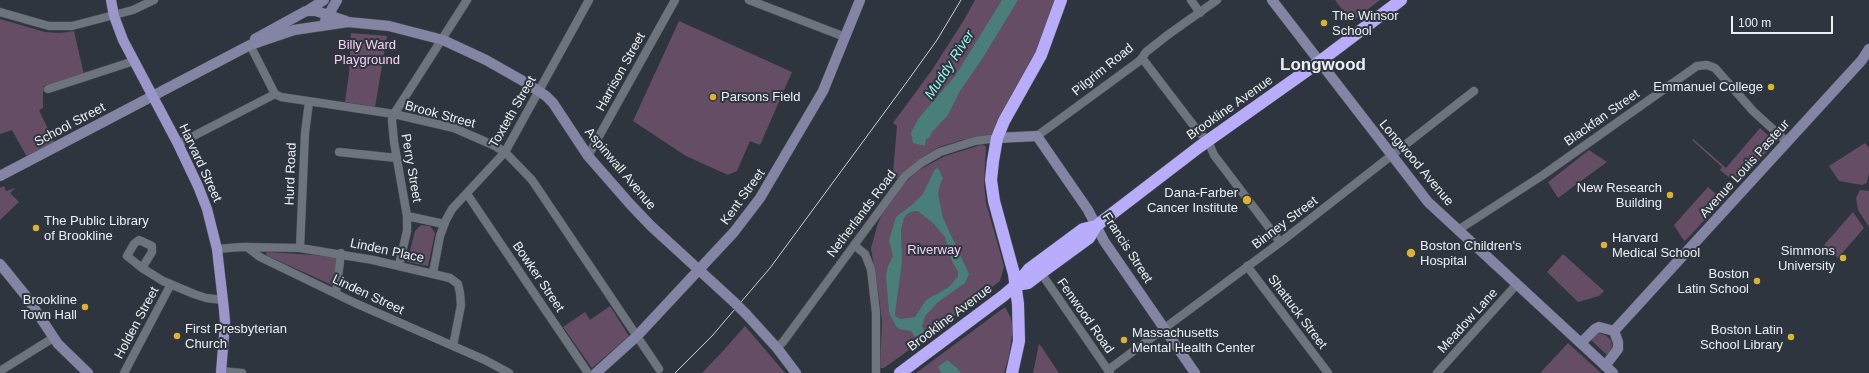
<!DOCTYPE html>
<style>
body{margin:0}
#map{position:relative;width:1869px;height:373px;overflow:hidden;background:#2f353e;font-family:Helvetica,sans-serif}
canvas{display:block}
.scale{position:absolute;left:1731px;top:16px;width:102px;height:18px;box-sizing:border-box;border:2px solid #ebeff4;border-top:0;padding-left:5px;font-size:12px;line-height:14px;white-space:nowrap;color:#ebeff4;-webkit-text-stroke:3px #2f353e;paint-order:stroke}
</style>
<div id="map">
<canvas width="1869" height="373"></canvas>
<div class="scale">100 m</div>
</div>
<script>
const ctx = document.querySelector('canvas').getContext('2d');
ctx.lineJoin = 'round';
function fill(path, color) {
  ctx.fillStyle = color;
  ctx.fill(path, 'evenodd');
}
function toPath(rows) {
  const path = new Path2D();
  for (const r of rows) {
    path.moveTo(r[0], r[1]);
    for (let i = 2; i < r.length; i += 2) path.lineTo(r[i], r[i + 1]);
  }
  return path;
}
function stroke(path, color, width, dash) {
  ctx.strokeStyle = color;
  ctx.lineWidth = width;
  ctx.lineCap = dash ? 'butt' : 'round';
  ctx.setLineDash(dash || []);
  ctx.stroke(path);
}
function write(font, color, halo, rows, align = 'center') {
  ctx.font = font + ' Helvetica,sans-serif';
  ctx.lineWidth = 4;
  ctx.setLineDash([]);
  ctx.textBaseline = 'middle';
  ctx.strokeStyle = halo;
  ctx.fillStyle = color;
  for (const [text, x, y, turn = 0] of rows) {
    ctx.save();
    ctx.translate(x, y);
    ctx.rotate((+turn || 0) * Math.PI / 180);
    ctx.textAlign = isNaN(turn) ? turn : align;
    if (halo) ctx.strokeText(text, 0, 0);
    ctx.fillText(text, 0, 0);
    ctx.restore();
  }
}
fill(toPath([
 [975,0,1055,0,1037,51,1010,97,991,135,962,140,939,147,926,155,897,179,893,173,897,126,893,123,932,70,964,20],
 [1335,0,1380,0,1351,22],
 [0,19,45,32,60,33,74,31,84,75,43,86,45,91,43,92,43,108,39,110,54,142,27,157,12,130,0,134],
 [679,21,792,72,760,145,750,141,737,171,728,175,686,156,633,121],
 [351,33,387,36,375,107,345,102,349,73],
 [1760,128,1771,138,1774,144,1737,184,1720,170,1722,167,1692,140,1693,139,1726,168],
 [1865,143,1869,148,1869,172,1867,183,1862,185,1839,181,1829,166],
 [981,145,986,146,984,184,986,203,1004,266,1000,281,931,334,884,368,880,368,882,321,879,298,871,248,878,223,885,208,901,186,919,170,945,156],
 [1589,150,1607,162,1558,198,1548,182],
 [4,186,6,191,15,188,10,193,19,202,0,220,0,188],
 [1708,187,1721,198,1722,201,1685,241,1682,238,1674,225],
 [1860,190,1869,191,1869,227,1858,210,1856,198],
 [1853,212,1864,228,1838,258,1824,245],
 [421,225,430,226,435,233,428,266,407,262,415,231],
 [267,252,314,255,339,258,334,286,266,255],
 [1563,254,1604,291,1599,296,1578,302,1547,272],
 [610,306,629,336,592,368,563,327,585,312,590,320],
 [1005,307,1011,318,1013,329,1009,356,1004,373,916,373],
 [745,326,785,373,702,373,722,352],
 [1599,333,1605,335,1611,340,1612,348,1607,355,1592,341,1591,339],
 [1568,343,1601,373,1540,373],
 [1039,344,1041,346,1059,373,1033,373]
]), '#654d66');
fill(toPath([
 [1002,0,1018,0,982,59,960,91,948,115,932,132,929,138,926,139,925,146,913,143,911,133,918,119,955,76],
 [938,168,943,178,940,185,938,194,943,218,969,274,965,283,938,302,925,316,922,326,928,337,919,342,911,331,899,329,896,326,889,312,886,276,888,266,893,256,889,240,896,217,913,204,923,194,935,169],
 [914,211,918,211,934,224,945,237,951,259,958,272,958,276,949,287,926,300,915,317,901,319,895,316,895,313,902,262,901,230,904,218,907,214],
 [947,360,957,368,961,373,941,373,938,367]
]), '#497e7b');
const street = toPath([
 [749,0,845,37],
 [1191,0,1200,13],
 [0,12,49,26,72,26,133,10,154,0],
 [250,45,275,94,281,97,394,114,454,128,493,145,505,152,532,180,659,369],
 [1142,58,1197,130,1208,141,1214,155,1280,242],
 [48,89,134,61],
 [1037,136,1138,62,1142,58,1146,52,1169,34,1217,0],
 [178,144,275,94],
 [339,152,397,158],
 [588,156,675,0],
 [467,194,588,373],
 [407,216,444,224],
 [1458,230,1543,175,1697,66,1707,65,1715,68,1753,111,1787,142],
 [854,245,865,254,871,269,876,313,876,373],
 [247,247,260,257,355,303,485,360,509,373],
 [300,248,305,133,309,102],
 [217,249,242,247,300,248,373,260,450,278,458,284,460,293,461,305,453,346],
 [399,265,407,231,407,216,394,142,392,120,394,114,467,0],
 [1247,266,1328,373],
 [142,268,152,252,152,246,139,240,134,244,127,256,142,268,163,281,194,294,206,298,223,300],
 [433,273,440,236,446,220,452,209,505,152,589,0],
 [1041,273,1110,373],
 [336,293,341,253],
 [777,348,783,342,905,176,921,163,940,152,975,141,997,138],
 [1108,370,1282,241,1474,91],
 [0,371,53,338],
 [221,371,242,373],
 [124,373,171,284],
 [1437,373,1517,284]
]);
const secondary = toPath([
 [1272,0,1428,202,1613,373],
 [307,11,324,0],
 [325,21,337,0],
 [255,39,306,11,316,11,346,21],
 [997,138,1037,136,1088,210,1104,241,1195,373],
 [0,176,250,45,294,30,348,22,389,26,443,40,486,60,523,81,546,96,553,103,588,156,630,204,651,226,734,302],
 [0,264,26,296,58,344,88,373],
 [746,314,777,348,796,373],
 [1614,331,1862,60,1869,49],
 [1581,343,1595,329,1599,327,1614,331,1618,342,1618,349,1605,366],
 [596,373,637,336,734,232,760,198,823,91,860,0]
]);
const primary = toPath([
 [111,0,114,16,123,40,178,144,198,186,207,209,217,249,224,310,225,322,221,373]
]);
const highway = toPath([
 [1016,285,1028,283,1041,273,1089,238,1096,226,1199,147,1319,62,1401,0],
 [900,373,1003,296,1016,285,1029,269,1083,229,1096,226],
 [1012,373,1019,341,1018,304,1014,274,994,201,991,180,993,161,997,138,1004,121,1041,55,1061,0]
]);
stroke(street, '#4e545b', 9);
stroke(secondary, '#4e545b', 11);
stroke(primary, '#4e545b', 11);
stroke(highway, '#4e545b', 13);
stroke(street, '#6d747e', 8);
stroke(secondary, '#8485a4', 10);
stroke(primary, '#9b96c9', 10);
stroke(highway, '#b9acfb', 12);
stroke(toPath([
 [675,373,712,336,770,268,909,79,937,40,961,0]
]), '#caced4', 1);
const secondaryBridge = toPath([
 [734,302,746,314]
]);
stroke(secondaryBridge, '#4e545b', 11, []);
stroke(secondaryBridge, '#8485a4', 10);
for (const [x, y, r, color] of [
 [1324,23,4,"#dab333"],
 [1771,87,4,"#dab333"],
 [713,97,4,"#dab333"],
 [1670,195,4,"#dab333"],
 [1247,200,5,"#dab333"],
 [36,228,4,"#dab333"],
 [1604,245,4,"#dab333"],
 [1411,253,5,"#dab333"],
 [1843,258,4,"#dab333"],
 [1757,281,4,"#dab333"],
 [85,307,4,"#dab333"],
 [177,336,4,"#dab333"],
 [1791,337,4,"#dab333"],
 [1124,340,4,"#dab333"]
]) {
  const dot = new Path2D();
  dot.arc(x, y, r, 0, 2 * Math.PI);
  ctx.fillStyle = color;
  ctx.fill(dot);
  stroke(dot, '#2f353e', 1.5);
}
write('13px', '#ebeff4', '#2f353e', [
 ["The Winsor",1332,16],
 ["School",1332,31],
 ["Emmanuel College",1763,87,"right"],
 ["Parsons Field",721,97],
 ["New Research",1662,188,"right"],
 ["Building",1662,203,"right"],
 ["Dana-Farber",1238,193,"right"],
 ["Cancer Institute",1238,208,"right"],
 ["The Public Library",44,221],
 ["of Brookline",44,236],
 ["Harvard",1612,238],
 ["Medical School",1612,253],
 ["Boston Children's",1420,246],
 ["Hospital",1420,261],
 ["Simmons",1835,251,"right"],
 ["University",1835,266,"right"],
 ["Boston",1749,274,"right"],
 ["Latin School",1749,289,"right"],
 ["Brookline",77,300,"right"],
 ["Town Hall",77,315,"right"],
 ["First Presbyterian",185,329],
 ["Church",185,344],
 ["Boston Latin",1783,330,"right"],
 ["School Library",1783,345,"right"],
 ["Massachusetts",1132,333],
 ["Mental Health Center",1132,348]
], 'left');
write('13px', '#f8d0f9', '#2f353e', [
 ["Billy Ward",367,45],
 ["Playground",367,60],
 ["Riverway",934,250]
]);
write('13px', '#ebeff4', '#2f353e', [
 ["Pilgrim Road",1103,70,-39],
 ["Harrison Street",621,72,-61],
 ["Brookline Avenue",1230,108,-35],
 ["Toxteth Street",513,112,-60],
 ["Brook Street",440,115,15],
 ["Blackfan Street",1602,118,-35],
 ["School Street",70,125,-28],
 ["Harvard Street",200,163,65],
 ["Longwood Avenue",1416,163,50],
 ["Perry Street",411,168,80],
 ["Aspinwall Avenue",620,169,50],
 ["Avenue Louis Pasteur",1745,169,-48],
 ["Hurd Road",291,174,-88],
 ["Kent Street",743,197,-54],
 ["Netherlands Road",862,214,-53],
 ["Binney Street",1285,223,-37],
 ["Francis Street",1127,248,57],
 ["Linden Place",387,251,12],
 ["Bowker Street",538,277,56],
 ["Linden Street",368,295,25],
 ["Shattuck Street",1297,312,53],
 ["Fenwood Road",1085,316,55],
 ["Brookline Avenue",950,318,-37],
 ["Meadow Lane",1468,321,-48],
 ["Holden Street",137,323,-62]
]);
write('italic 14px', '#95f0ea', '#2f353e', [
 ["Muddy River",950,65,-57]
]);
write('bold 17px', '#ebeff4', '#2f353e', [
 ["Longwood",1323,65]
]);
</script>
